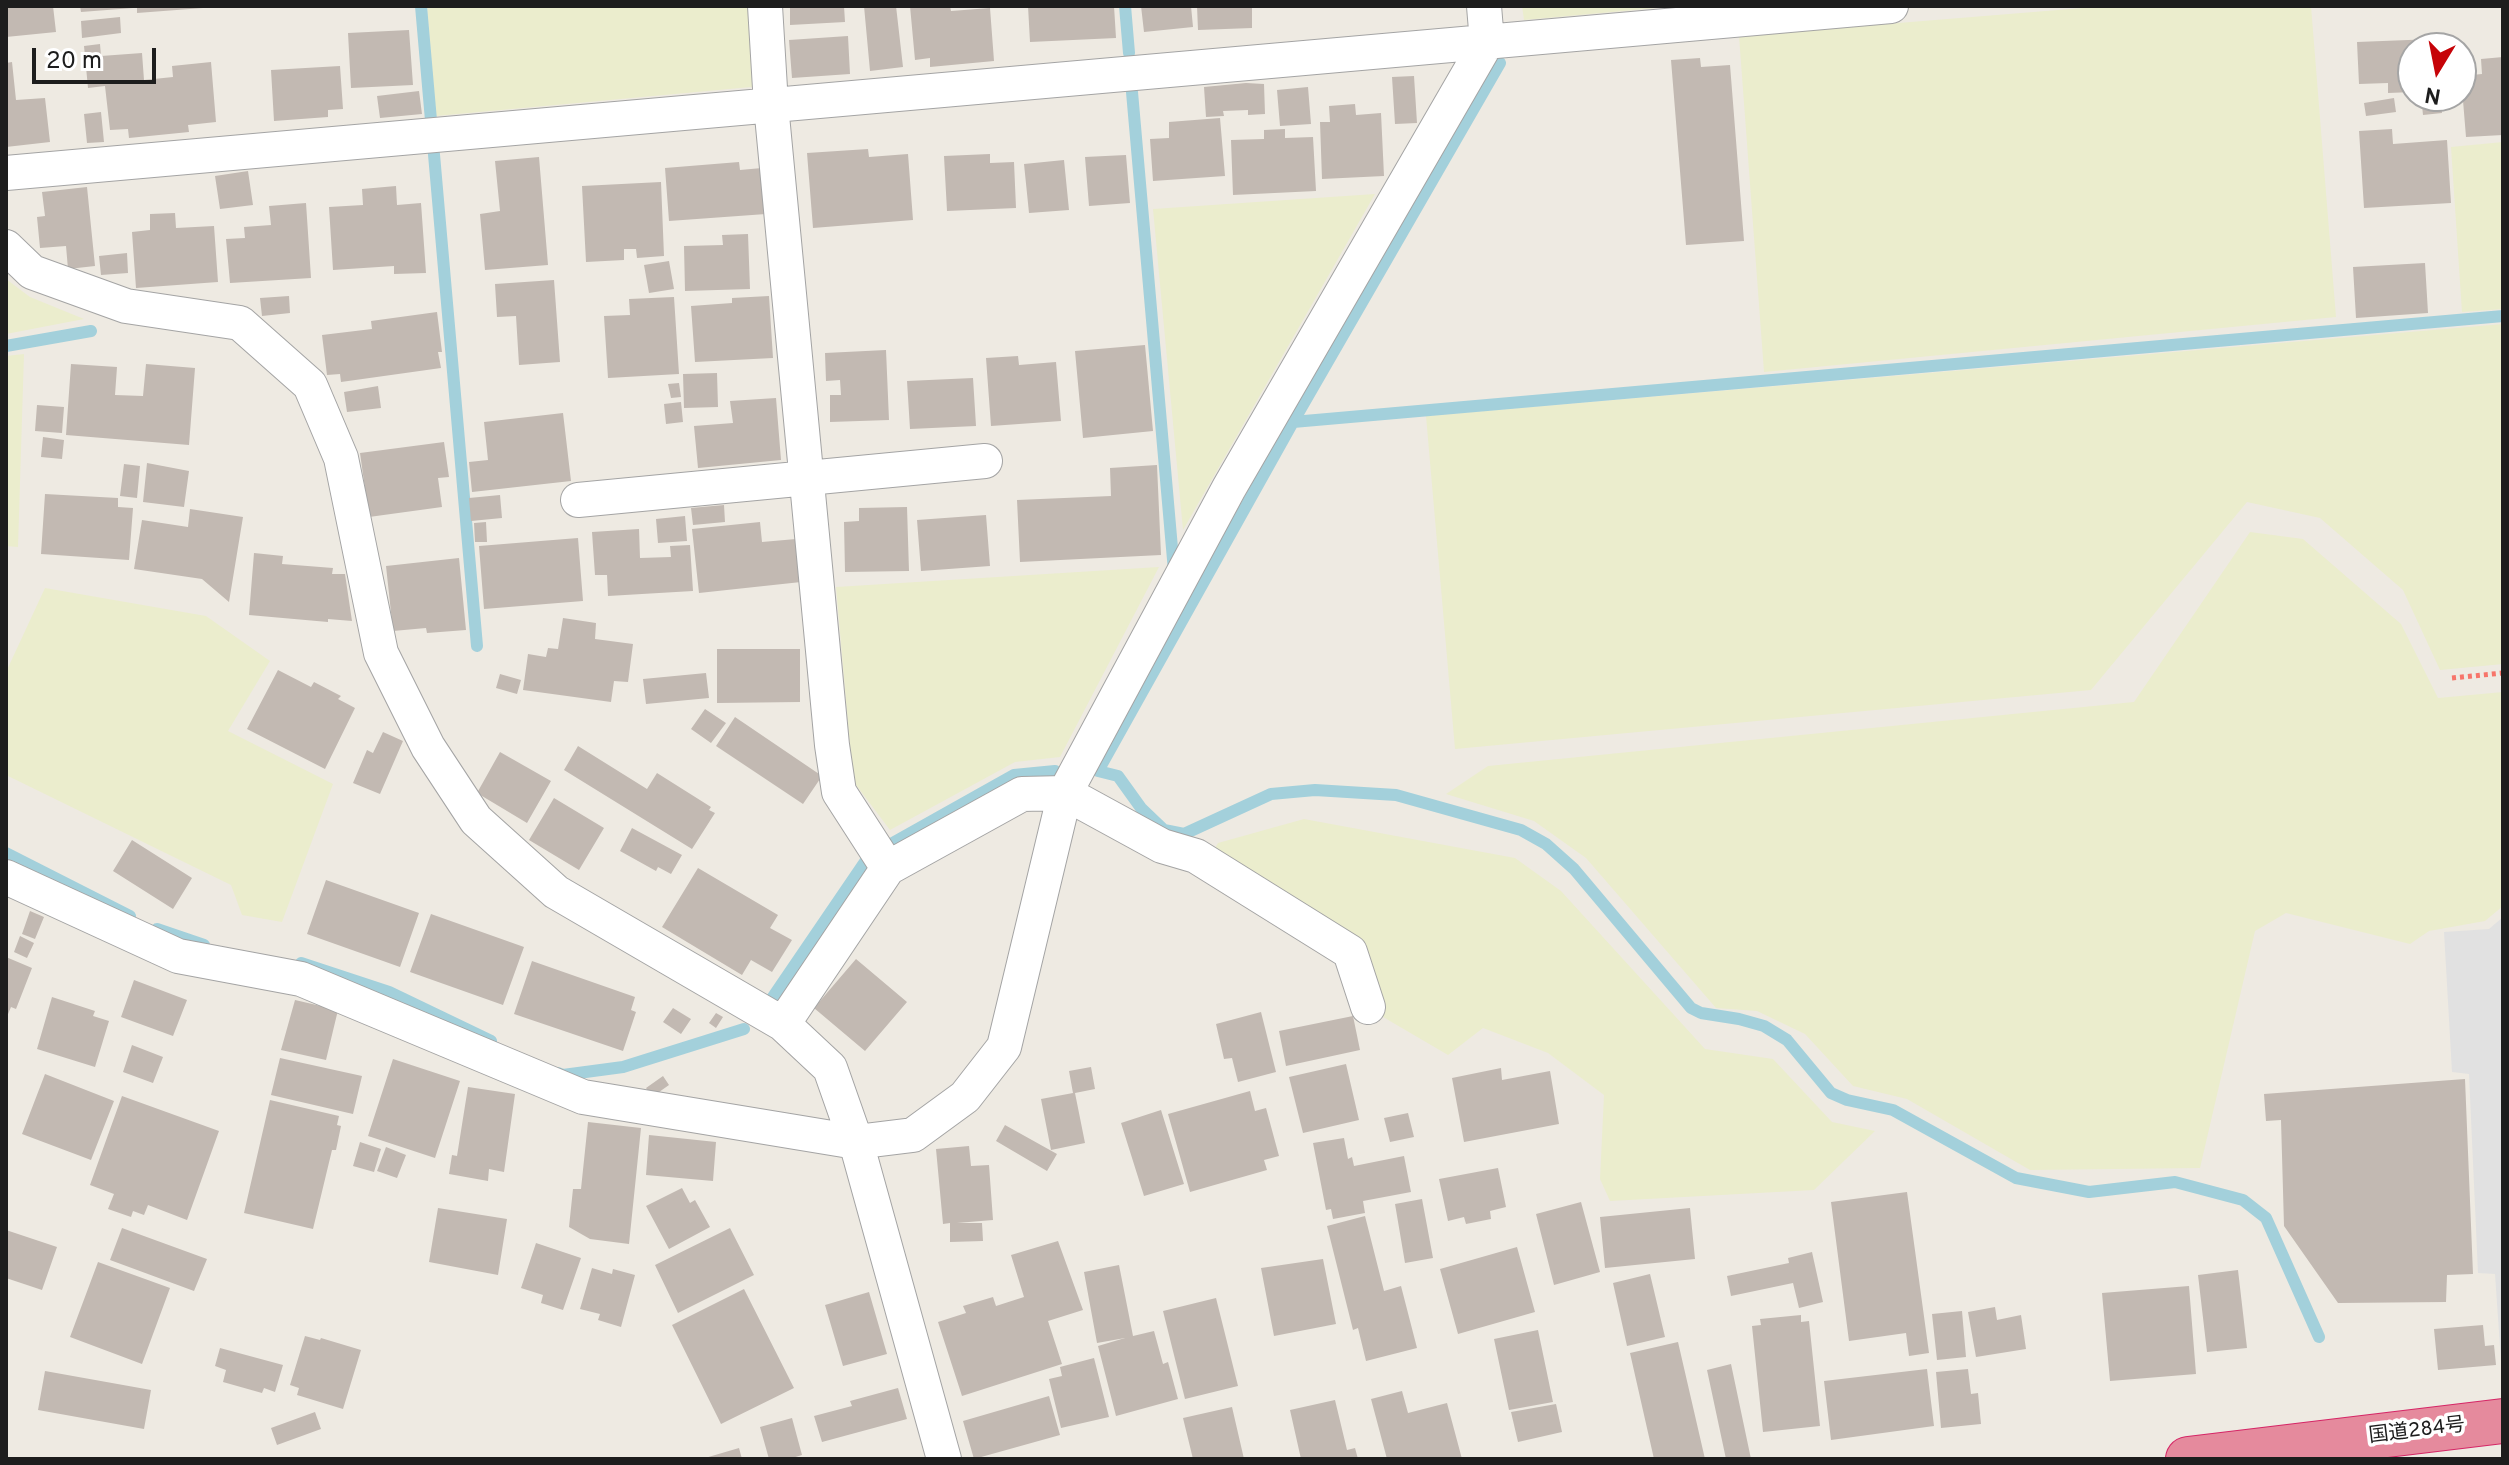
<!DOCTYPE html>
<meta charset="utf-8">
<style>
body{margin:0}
#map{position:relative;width:2509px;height:1465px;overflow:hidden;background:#eeeae2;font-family:Overpass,sans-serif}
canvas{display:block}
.frame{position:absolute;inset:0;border:8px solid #1d1d1d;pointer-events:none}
.north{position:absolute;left:2397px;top:32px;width:80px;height:80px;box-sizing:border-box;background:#fff;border:2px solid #a5a5a5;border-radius:50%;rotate:190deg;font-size:22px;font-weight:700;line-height:32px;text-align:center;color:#1d1d1d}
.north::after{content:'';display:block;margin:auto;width:28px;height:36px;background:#c60308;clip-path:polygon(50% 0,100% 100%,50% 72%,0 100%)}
.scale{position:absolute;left:32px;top:48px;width:124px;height:36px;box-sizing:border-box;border:4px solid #1d1d1d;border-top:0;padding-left:10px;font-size:24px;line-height:28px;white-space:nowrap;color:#1d1d1d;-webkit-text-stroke:6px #fff;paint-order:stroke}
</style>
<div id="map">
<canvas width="2509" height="1465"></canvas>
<div class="frame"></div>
<div class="north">N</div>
<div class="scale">20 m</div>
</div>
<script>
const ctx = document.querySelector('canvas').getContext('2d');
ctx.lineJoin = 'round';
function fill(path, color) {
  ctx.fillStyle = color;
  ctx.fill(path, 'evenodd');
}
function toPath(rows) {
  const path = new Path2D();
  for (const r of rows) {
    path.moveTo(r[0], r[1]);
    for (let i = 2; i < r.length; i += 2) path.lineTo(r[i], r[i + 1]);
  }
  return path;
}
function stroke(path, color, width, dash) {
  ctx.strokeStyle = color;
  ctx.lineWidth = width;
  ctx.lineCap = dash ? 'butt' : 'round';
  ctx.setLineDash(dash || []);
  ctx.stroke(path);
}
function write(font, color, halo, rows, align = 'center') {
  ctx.font = font + ' Overpass,"Noto Sans JP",sans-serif';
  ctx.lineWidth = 7;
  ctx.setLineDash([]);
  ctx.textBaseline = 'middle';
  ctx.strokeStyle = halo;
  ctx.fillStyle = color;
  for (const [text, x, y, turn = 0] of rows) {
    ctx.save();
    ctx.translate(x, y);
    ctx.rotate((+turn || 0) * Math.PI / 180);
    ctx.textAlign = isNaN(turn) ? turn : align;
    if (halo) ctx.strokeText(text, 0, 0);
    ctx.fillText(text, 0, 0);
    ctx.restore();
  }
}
fill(toPath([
 [427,6,756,6,762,86,436,116],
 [1522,6,1679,6,1524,20],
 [2107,6,2311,6,2336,317,1764,372,1739,36],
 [2503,142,2503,309,2462,312,2451,147],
 [1375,194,1183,530,1153,209],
 [6,279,30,297,84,319,6,334],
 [2503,324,2503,664,2440,670,2403,590,2320,518,2247,502,2091,690,1455,749,1426,416],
 [24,354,18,547,6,546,6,356],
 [2250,532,2303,539,2401,624,2438,698,2503,692,2503,906,2485,921,2429,931,2410,944,2286,913,2255,931,2200,1168,2030,1170,1907,1099,1853,1086,1805,1034,1757,1011,1716,1008,1586,858,1534,821,1446,794,1488,766,2134,702],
 [1159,567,1060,757,1015,762,890,830,853,781,836,587],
 [45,588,206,616,270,661,228,731,333,784,282,922,242,915,231,885,6,775,6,672],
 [1304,819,1515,858,1561,891,1705,1049,1773,1059,1832,1122,1875,1131,1814,1190,1610,1201,1600,1179,1604,1095,1548,1053,1483,1028,1448,1055,1378,1014,1365,946,1213,852,1218,843]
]), '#ebedcd');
fill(toPath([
 [2503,917,2503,1376,2502,1376,2495,1274,2478,1273,2469,1074,2452,1072,2444,932,2489,929]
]), '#e1e1e1');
stroke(toPath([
 [421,6,477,646],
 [1125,6,1129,53],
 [1500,63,1293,422,1098,771,1118,776,1141,808,1164,830,1184,834,1271,794,1315,790,1396,795,1521,830,1546,844,1574,869,1691,1008,1701,1013,1739,1019,1764,1026,1787,1040,1831,1093,1847,1100,1893,1110,2016,1178,2089,1192,2175,1182,2243,1200,2266,1218,2319,1337],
 [1132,92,1174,571],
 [6,346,91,331],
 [1293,422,2503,316],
 [891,844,1014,775,1055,771],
 [6,853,130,916],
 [157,929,204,945],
 [301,963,389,992,491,1041],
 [773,997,865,862],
 [558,1073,563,1075,623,1067,744,1029]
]), '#a3d0db', 12);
fill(toPath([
 [6,6,53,6,56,32,6,37],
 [80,6,133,6,133,8,81,12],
 [137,6,203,6,203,8,137,13],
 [790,6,844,6,845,22,790,25],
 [864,6,896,6,903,67,870,71],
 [910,6,950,6,951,11,990,8,994,61,930,67,930,58,915,60],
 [1028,6,1114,6,1116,38,1030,42],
 [1141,6,1191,6,1193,27,1144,32],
 [1197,6,1252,6,1252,28,1198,30],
 [120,17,121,33,82,38,81,21],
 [409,30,413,85,351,88,348,33],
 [848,36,850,74,792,78,789,40],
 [2434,39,2434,48,2413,48,2413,92,2388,93,2388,83,2359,84,2357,42],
 [100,44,101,56,142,53,144,80,173,77,172,66,211,62,216,122,188,125,189,132,129,138,128,129,110,130,105,86,88,88,84,46],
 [2503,57,2503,135,2466,137,2461,76,2482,74,2481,59],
 [1700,58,1701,67,1730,65,1744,241,1686,245,1671,60],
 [12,62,16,100,45,98,50,142,6,147,6,63],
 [340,66,343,109,328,110,328,117,274,121,271,70],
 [1414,76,1417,123,1395,124,1392,77],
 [1246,83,1264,84,1265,114,1248,115,1248,110,1223,111,1224,116,1206,117,1204,87],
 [1308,87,1311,124,1280,126,1277,90],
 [419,91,422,114,380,118,377,96],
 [2421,96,2440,96,2442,113,2423,115],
 [2394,98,2396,112,2366,116,2364,103],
 [1355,104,1356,115,1381,113,1384,176,1322,179,1320,122,1330,122,1329,106],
 [101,112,104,142,87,143,84,114],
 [1220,118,1225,176,1153,181,1150,139,1169,138,1169,122],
 [1285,129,1285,138,1313,137,1316,191,1233,195,1231,140,1264,139,1264,130],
 [2392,129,2393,144,2447,140,2451,203,2364,208,2359,131],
 [868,149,869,157,908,154,913,220,813,228,807,153],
 [990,154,990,163,1014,162,1016,208,947,211,944,156],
 [1126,155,1130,203,1089,206,1085,157],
 [539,157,548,265,485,270,480,214,500,211,495,161],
 [1064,160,1069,210,1029,213,1024,164],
 [739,162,740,170,762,168,766,214,669,221,665,168],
 [248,171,253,205,220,209,215,176],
 [661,182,664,256,637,258,636,249,624,249,624,260,586,262,582,186],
 [396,186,397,205,421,203,426,273,394,274,394,266,333,270,329,207,363,205,362,189],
 [87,187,95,266,68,269,66,246,40,248,37,217,45,216,42,192],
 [306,203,311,278,230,283,226,239,245,238,244,227,271,225,269,206],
 [175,213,176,228,214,226,218,282,136,288,132,232,150,230,150,214],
 [748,234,750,289,685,291,684,246,723,245,722,235],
 [127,253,128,273,101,275,99,256],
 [669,261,674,289,649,293,644,265],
 [2425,263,2428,313,2356,318,2353,267],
 [554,280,560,362,519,365,516,316,497,317,495,284],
 [289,296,290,313,262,316,260,298],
 [769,296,773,358,695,362,691,306,732,303,732,298],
 [674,297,679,374,608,378,604,316,630,315,629,299],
 [437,312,442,352,438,352,441,368,341,382,340,374,327,375,322,335,372,329,371,321],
 [1145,345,1153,431,1083,438,1075,351],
 [886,350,889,420,830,422,830,395,841,395,840,380,826,381,825,353],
 [1018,356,1019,365,1056,362,1061,421,991,426,986,358],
 [71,364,117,367,115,395,143,396,146,364,195,368,189,445,66,435],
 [717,373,718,407,684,408,683,374],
 [973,378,976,426,910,429,907,381],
 [679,383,681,397,671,398,668,384],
 [378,386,381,408,347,412,344,392],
 [776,398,781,460,698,468,694,426,733,423,730,401],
 [681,402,683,422,666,424,664,404],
 [37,405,64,407,62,433,35,431],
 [563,413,571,481,472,492,469,462,488,460,484,422],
 [43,437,64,440,62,459,41,457],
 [444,442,449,477,438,478,442,507,369,517,360,453],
 [147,463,189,471,184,507,143,502],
 [124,464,140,466,137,498,120,496],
 [1157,465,1161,555,1020,562,1017,500,1111,496,1110,468],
 [45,494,118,498,118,507,133,508,129,560,41,554],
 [500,495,502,518,471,521,469,498],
 [724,505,725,522,693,525,691,508],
 [907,507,909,571,845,572,844,522,859,521,859,508],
 [190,509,243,517,229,602,202,579,134,569,142,520,188,527],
 [986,515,990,566,921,571,917,520],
 [685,516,687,541,658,543,656,519],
 [486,522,487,542,475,542,474,523],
 [760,522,762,542,796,539,801,582,699,593,692,529],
 [639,529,640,558,671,557,670,546,690,545,693,591,608,596,607,575,595,575,592,532],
 [578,538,583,601,484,609,479,546],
 [254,553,283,556,282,564,333,568,332,574,345,574,352,621,328,619,328,622,249,615],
 [459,558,466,630,427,633,426,628,393,631,386,566],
 [563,618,596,623,595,639,633,644,628,682,614,681,611,702,523,690,528,654,546,657,548,648,558,649],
 [717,649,800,649,800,702,717,703],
 [278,670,311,687,314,682,341,696,338,699,355,708,325,769,247,729],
 [706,673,709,698,646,704,643,679],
 [500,674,521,680,517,694,496,688],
 [705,709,726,723,711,743,691,729],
 [735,717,822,776,803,804,716,746],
 [383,732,403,741,380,794,353,783,367,750,373,753],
 [578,746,647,789,657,773,711,807,709,810,715,813,692,849,564,770],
 [500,752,551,781,527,823,477,793],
 [554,798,604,828,579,870,529,840],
 [632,828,682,855,671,874,658,867,656,871,620,851],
 [132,840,192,878,173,909,113,871],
 [698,868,778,915,770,928,792,940,772,972,751,960,742,975,662,927],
 [326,880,419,913,400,967,307,934],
 [30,911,44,917,35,939,22,934],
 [431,914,524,947,503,1005,410,972],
 [20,936,34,943,27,958,14,952],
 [6,957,32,968,16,1009,11,1007,6,1019],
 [856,959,907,1002,865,1051,814,1008],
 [532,961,635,997,631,1010,636,1012,623,1051,514,1014],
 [134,980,187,1000,173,1036,121,1017],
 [52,997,95,1011,93,1016,109,1021,95,1067,37,1049],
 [295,1000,338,1010,326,1060,281,1050],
 [673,1008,691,1019,681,1034,663,1022],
 [1261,1012,1276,1072,1238,1082,1232,1058,1224,1059,1216,1024],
 [716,1013,723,1017,716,1028,709,1023],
 [1353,1016,1360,1050,1286,1066,1279,1031],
 [132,1045,163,1057,153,1083,123,1072],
 [280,1058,362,1076,353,1114,271,1095],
 [393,1059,460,1081,435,1158,368,1136],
 [1346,1064,1359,1120,1303,1133,1289,1077],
 [1091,1067,1095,1089,1075,1093,1085,1143,1051,1150,1041,1099,1073,1093,1069,1071],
 [1501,1068,1502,1080,1550,1071,1559,1124,1464,1142,1452,1078],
 [45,1074,114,1101,91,1160,22,1134],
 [663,1076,669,1085,652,1097,646,1088],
 [2465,1079,2473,1274,2447,1275,2446,1302,2338,1303,2284,1226,2281,1120,2266,1121,2264,1094],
 [468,1087,515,1094,504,1172,489,1169,488,1181,449,1174,452,1155,457,1156],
 [1250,1091,1255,1111,1266,1108,1279,1156,1264,1160,1267,1170,1190,1192,1168,1114],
 [122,1096,219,1131,187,1220,148,1205,144,1215,133,1211,131,1217,108,1209,114,1194,90,1185],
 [270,1100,339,1116,337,1125,341,1126,336,1150,332,1150,313,1229,244,1213],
 [1161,1110,1184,1184,1144,1196,1121,1123],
 [1408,1113,1414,1137,1390,1142,1384,1118],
 [588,1122,641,1128,629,1244,590,1239,569,1227,573,1189,581,1189],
 [1005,1125,1057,1154,1047,1171,996,1141],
 [649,1135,716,1142,713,1181,646,1175],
 [1344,1138,1348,1159,1352,1157,1354,1166,1404,1156,1411,1192,1363,1201,1365,1213,1333,1219,1331,1209,1326,1210,1313,1143],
 [360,1142,381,1149,374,1172,353,1166],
 [969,1146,971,1166,989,1165,993,1220,957,1223,982,1223,983,1241,950,1242,950,1223,943,1224,936,1149],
 [386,1147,406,1155,397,1178,377,1171],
 [1498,1168,1506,1207,1490,1211,1491,1219,1466,1224,1464,1217,1448,1221,1439,1179],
 [682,1188,690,1203,695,1200,710,1227,669,1249,646,1206],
 [1907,1192,1929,1353,1909,1356,1906,1333,1849,1341,1831,1202],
 [1422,1199,1433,1258,1405,1263,1395,1204],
 [1581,1202,1600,1272,1554,1285,1536,1214],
 [438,1208,507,1219,498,1275,429,1262],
 [1690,1208,1695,1259,1605,1268,1600,1217],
 [1365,1216,1384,1291,1401,1286,1417,1348,1366,1361,1358,1328,1353,1330,1327,1226],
 [122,1228,207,1259,194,1291,110,1260],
 [730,1228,754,1275,678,1313,655,1265],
 [6,1230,57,1247,42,1290,6,1278],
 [1058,1241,1083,1310,1048,1321,1062,1364,962,1396,938,1322,966,1313,963,1306,993,1297,996,1306,1024,1297,1011,1255],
 [536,1243,581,1258,563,1310,541,1303,543,1295,521,1288],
 [1517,1247,1535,1312,1458,1334,1440,1269],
 [1812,1252,1823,1302,1799,1308,1793,1283,1731,1296,1727,1276,1789,1263,1788,1258],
 [1323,1259,1336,1324,1274,1336,1261,1268],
 [98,1262,170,1288,142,1364,70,1337],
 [1119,1265,1133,1336,1154,1331,1163,1364,1168,1362,1178,1399,1116,1416,1098,1346,1125,1338,1097,1343,1084,1272],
 [592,1268,612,1274,613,1269,635,1275,621,1327,598,1320,600,1314,580,1309],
 [2238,1270,2247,1348,2207,1352,2198,1275],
 [1650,1274,1665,1337,1627,1346,1613,1283],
 [2189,1286,2196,1374,2110,1381,2102,1293],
 [744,1289,794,1388,721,1424,672,1325],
 [869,1292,887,1354,843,1366,825,1305],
 [1216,1298,1238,1386,1185,1399,1163,1311],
 [1995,1307,1997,1320,2021,1315,2026,1349,1976,1357,1968,1312],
 [1962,1311,1966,1357,1937,1360,1932,1314],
 [1801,1315,1801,1322,1809,1321,1820,1426,1763,1432,1752,1326,1761,1325,1760,1319],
 [2483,1325,2485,1346,2494,1345,2496,1365,2438,1370,2434,1329],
 [1538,1330,1553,1402,1509,1410,1494,1339],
 [305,1336,320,1340,321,1338,361,1350,343,1409,297,1395,299,1388,290,1385],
 [1678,1342,1705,1459,1654,1459,1630,1353],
 [220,1348,283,1365,275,1392,264,1388,262,1393,223,1382,226,1370,215,1366],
 [1094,1358,1109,1417,1061,1428,1049,1379,1062,1376,1060,1367],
 [1731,1364,1751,1459,1726,1459,1707,1370],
 [1927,1369,1934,1426,1831,1440,1824,1381],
 [1968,1369,1971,1394,1978,1393,1981,1424,1941,1428,1936,1372],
 [45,1371,151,1390,144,1429,38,1410],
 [898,1388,907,1419,822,1442,814,1416,852,1406,850,1401],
 [1402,1391,1408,1413,1447,1403,1462,1459,1387,1459,1371,1399],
 [1049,1396,1060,1435,974,1459,963,1421],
 [1335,1400,1347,1450,1355,1448,1358,1459,1301,1459,1290,1410],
 [1556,1404,1562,1432,1518,1442,1511,1412],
 [1232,1407,1244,1459,1193,1459,1183,1418],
 [315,1412,321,1429,277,1445,271,1428],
 [792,1418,802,1455,789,1459,769,1459,760,1427],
 [739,1448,742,1459,705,1459,705,1458]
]), '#c2b9b2');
const street = toPath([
 [765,6,771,105,832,745,839,792,888,868],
 [6,173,1891,6],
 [6,247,32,272,126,306,240,323,310,385,341,458,381,653,428,747,476,820,556,892,783,1024,830,1068,856,1142,944,1459],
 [578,500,985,461],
 [6,877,178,956,301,979,583,1097,856,1142,913,1135,965,1097,1004,1047,1065,793,1229,488,1487,42,1484,6],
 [783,1024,888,868,1022,794,1065,793,1162,846,1196,856,1350,952,1368,1007]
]);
const highway = toPath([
 [2188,1459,2503,1421]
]);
stroke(street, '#a4a4a4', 36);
stroke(highway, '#d52666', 46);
stroke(toPath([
 [2452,678,2503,673]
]), '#f7756a', 5, [4, 4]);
stroke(street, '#fff', 34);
stroke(highway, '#e58a9d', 44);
write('20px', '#1d1d1d', '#fff', [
 ["国道284号",2417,1432,-7]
]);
</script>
